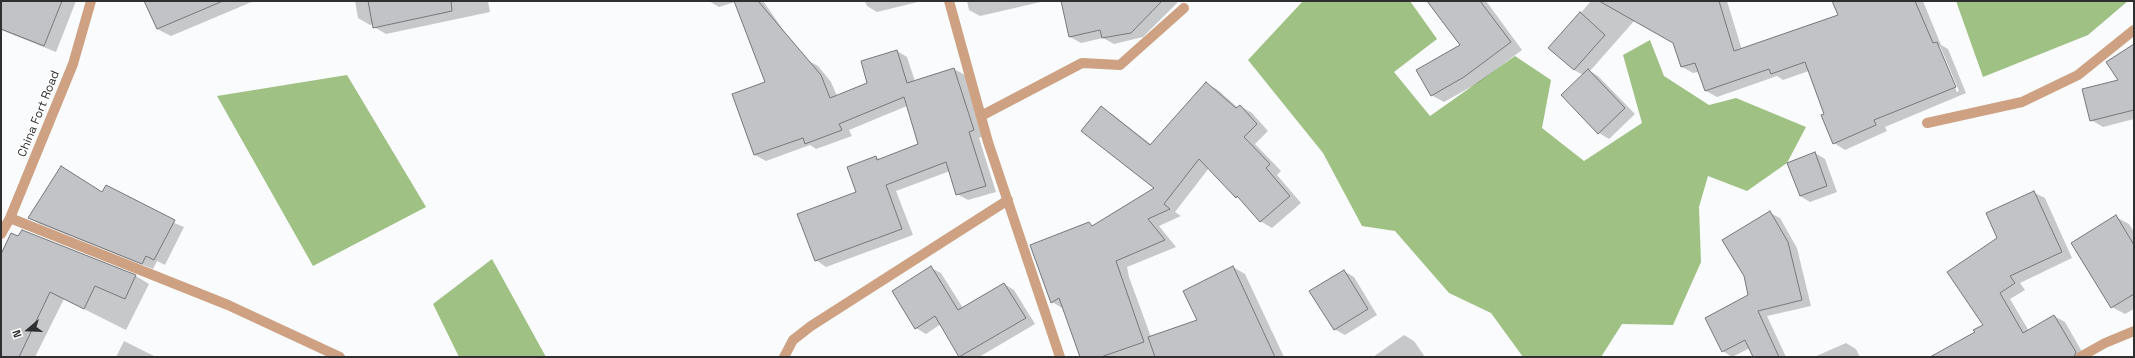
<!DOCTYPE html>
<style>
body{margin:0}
#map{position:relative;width:2135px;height:358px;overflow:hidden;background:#f9fbfd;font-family:"Space Grotesk",sans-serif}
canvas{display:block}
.frame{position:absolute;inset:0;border:2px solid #2f2f30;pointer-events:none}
.north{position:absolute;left:8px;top:310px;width:40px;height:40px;-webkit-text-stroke:3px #fff;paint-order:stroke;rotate:251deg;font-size:11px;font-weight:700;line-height:16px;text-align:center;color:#2f2f30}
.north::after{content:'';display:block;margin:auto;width:14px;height:18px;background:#2f2f30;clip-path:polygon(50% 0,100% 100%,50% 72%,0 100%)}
</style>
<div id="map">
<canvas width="2135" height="358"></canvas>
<div class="frame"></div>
<div class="north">N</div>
</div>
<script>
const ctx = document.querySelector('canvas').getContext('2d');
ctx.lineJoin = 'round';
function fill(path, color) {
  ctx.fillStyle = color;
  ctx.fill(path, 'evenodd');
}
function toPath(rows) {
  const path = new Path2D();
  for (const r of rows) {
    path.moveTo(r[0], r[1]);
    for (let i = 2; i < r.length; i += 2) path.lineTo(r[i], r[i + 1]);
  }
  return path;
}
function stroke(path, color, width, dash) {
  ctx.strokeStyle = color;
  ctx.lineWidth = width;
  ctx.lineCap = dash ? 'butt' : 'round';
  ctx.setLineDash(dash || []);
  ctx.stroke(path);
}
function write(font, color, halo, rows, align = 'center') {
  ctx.font = font + ' "Space Grotesk",sans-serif';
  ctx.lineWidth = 3.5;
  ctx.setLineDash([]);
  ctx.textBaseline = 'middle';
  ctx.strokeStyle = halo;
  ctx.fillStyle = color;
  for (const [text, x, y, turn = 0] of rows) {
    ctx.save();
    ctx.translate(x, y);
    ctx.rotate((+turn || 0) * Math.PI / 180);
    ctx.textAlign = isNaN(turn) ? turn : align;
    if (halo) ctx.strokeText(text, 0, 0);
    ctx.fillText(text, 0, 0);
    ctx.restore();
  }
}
fill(toPath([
 [1303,1,1410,1,1437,39,1394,72,1430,116,1515,56,1551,80,1542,128,1584,161,1642,123,1623,55,1650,40,1664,76,1709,105,1736,98,1806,127,1787,163,1747,191,1708,176,1699,207,1701,262,1673,325,1622,324,1601,357,1523,357,1491,313,1449,293,1395,231,1362,226,1323,153,1248,60],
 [1956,1,2128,1,2088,35,1983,77],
 [347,75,426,207,313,266,217,96],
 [492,259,546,357,459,357,433,304]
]), '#9fc284');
fill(toPath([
 [1,1,76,1,56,52,1,30],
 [145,1,254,1,171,36,157,29],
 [355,1,488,1,490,12,386,34,374,27,374,24,370,25,358,18],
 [709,1,763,1,805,61,807,60,818,66,831,82,837,96,869,84,897,51,907,57,915,81,954,69,965,75,984,136,979,138,996,192,968,200,957,194,950,171,896,191,913,235,826,267,816,260,876,157,880,160,920,144,907,106,849,130,852,136,816,149,810,145,766,161,755,155,733,95,767,82,735,2,719,7],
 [865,1,922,1,877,12,867,6],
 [967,1,1045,1,980,16,969,10],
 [1062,1,1179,1,1143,37,1114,44,1103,38,1081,43,1070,37],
 [1428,1,1486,1,1522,50,1478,83,1444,102,1431,95,1461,46],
 [1591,1,1727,1,1742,50,1840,16,1833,1,1923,1,1941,45,1948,49,1966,93,1885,127,1887,131,1845,150,1834,143,1809,71,1783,80,1777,76,1717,97,1706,91,1698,72,1693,73,1682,67,1674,42,1635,20,1590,71,1598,76,1635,114,1609,139,1599,133,1562,95,1583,75,1574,70,1550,48],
 [1938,46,1940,46,1959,91,1957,92],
 [2134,45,2134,119,2103,127,2091,120,2120,81],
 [1206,83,1218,90,1238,108,1240,106,1252,113,1268,131,1255,144,1281,171,1277,175,1301,203,1272,228,1260,221,1242,200,1209,168,1175,212,1181,216,1159,226,1176,247,1127,267,1129,277,1151,337,1199,320,1233,267,1245,274,1284,357,1081,357,1064,309,1052,302,1089,224,1093,226,1156,188,1101,108,1112,114,1152,145],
 [1815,153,1825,159,1837,192,1810,202,1800,196],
 [2033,192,2045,198,2072,258,2020,283,2025,290,2010,299,2029,331,2054,316,2065,322,2085,357,1935,357,1976,333,1984,325,1999,239],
 [103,193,184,227,165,265,157,261,153,269,40,224,30,218],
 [1770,213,1780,218,1797,248,1811,306,1767,316,1786,357,1754,357,1750,348,1732,357,1723,351,1749,296],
 [2116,217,2129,224,2134,232,2134,309,2125,314,2112,307],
 [22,231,136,276,149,284,126,330,64,299,35,357,1,357,1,256],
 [931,268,941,273,963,308,1004,284,1014,290,1035,324,979,357,961,357,941,324,926,334,916,328],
 [1344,271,1354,277,1377,315,1345,335,1334,329],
 [1404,335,1414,341,1425,357,1373,357],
 [124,341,156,357,116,357],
 [1846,343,1856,349,1860,357,1814,357]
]), '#0003');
const building = toPath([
 [1,1,62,1,44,46,1,29,1,1],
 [144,1,223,1,157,29,144,1],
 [368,1,451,1,452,11,373,28,368,1],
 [734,1,758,1,821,75,830,98,867,83,861,61,897,50,907,83,954,68,974,130,969,132,986,186,956,195,946,162,886,185,902,229,815,261,797,214,856,192,847,167,876,156,877,160,918,144,904,97,839,124,842,130,805,144,803,138,754,155,732,94,765,82,734,1],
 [1061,1,1162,1,1131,33,1102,38,1100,30,1069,37,1061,1],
 [1427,1,1480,1,1511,42,1464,77,1431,96,1416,70,1460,45,1427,1],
 [1599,1,1719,1,1734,51,1838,15,1832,1,1915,1,1933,43,1937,42,1956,87,1874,120,1876,125,1833,144,1821,115,1824,114,1805,62,1771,74,1769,69,1705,91,1695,63,1681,67,1673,43,1599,1],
 [1580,12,1605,35,1574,70,1548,48,1580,12],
 [2134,44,2134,110,2090,121,2082,89,2118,80,2106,62,2134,44],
 [1588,69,1625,108,1598,134,1561,95,1588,69],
 [1206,82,1236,108,1240,105,1257,124,1244,137,1270,164,1266,168,1290,196,1260,222,1237,196,1236,198,1199,159,1164,204,1170,209,1148,219,1165,240,1116,261,1144,342,1101,357,1080,357,1059,298,1051,303,1030,245,1089,222,1092,226,1154,188,1081,131,1101,106,1150,145,1206,82],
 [1815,152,1827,186,1800,196,1787,163,1815,152],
 [61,166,102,192,106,185,175,220,154,260,146,256,142,264,28,218,61,166],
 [2034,191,2062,252,2010,276,2015,283,2000,293,2023,333,2054,315,2076,352,2074,357,1930,357,1975,332,1973,330,1983,325,1947,272,1997,238,1986,213,2034,191],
 [1770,211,1788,242,1802,300,1758,311,1779,357,1753,357,1745,340,1722,352,1705,318,1748,295,1744,276,1722,240,1770,211],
 [2116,215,2134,245,2134,294,2111,308,2071,243,2116,215],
 [22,230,136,275,125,299,95,286,84,309,50,292,19,357,1,357,1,254,11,233,18,236,22,230],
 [931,266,958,310,1004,283,1026,318,959,357,935,316,915,329,892,291,931,266],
 [1233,266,1275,357,1155,357,1148,337,1197,320,1183,291,1233,266],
 [1344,270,1368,309,1334,330,1309,291,1344,270]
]);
fill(building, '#c1c3c6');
stroke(building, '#76777a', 1);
stroke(toPath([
 [949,1,988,142,1060,357],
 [981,116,1082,63,1120,65,1184,8],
 [1927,123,2022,102,2078,75,2134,30],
 [10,218,228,305,340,357],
 [1,234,10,218,73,64,91,1],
 [784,357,793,340,811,326,1008,200],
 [2080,357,2105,343,2134,331]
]), '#cea182', 10);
write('12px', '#2f2f30', '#fff', [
 ["China Fort Road",39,114,-68]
]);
</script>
